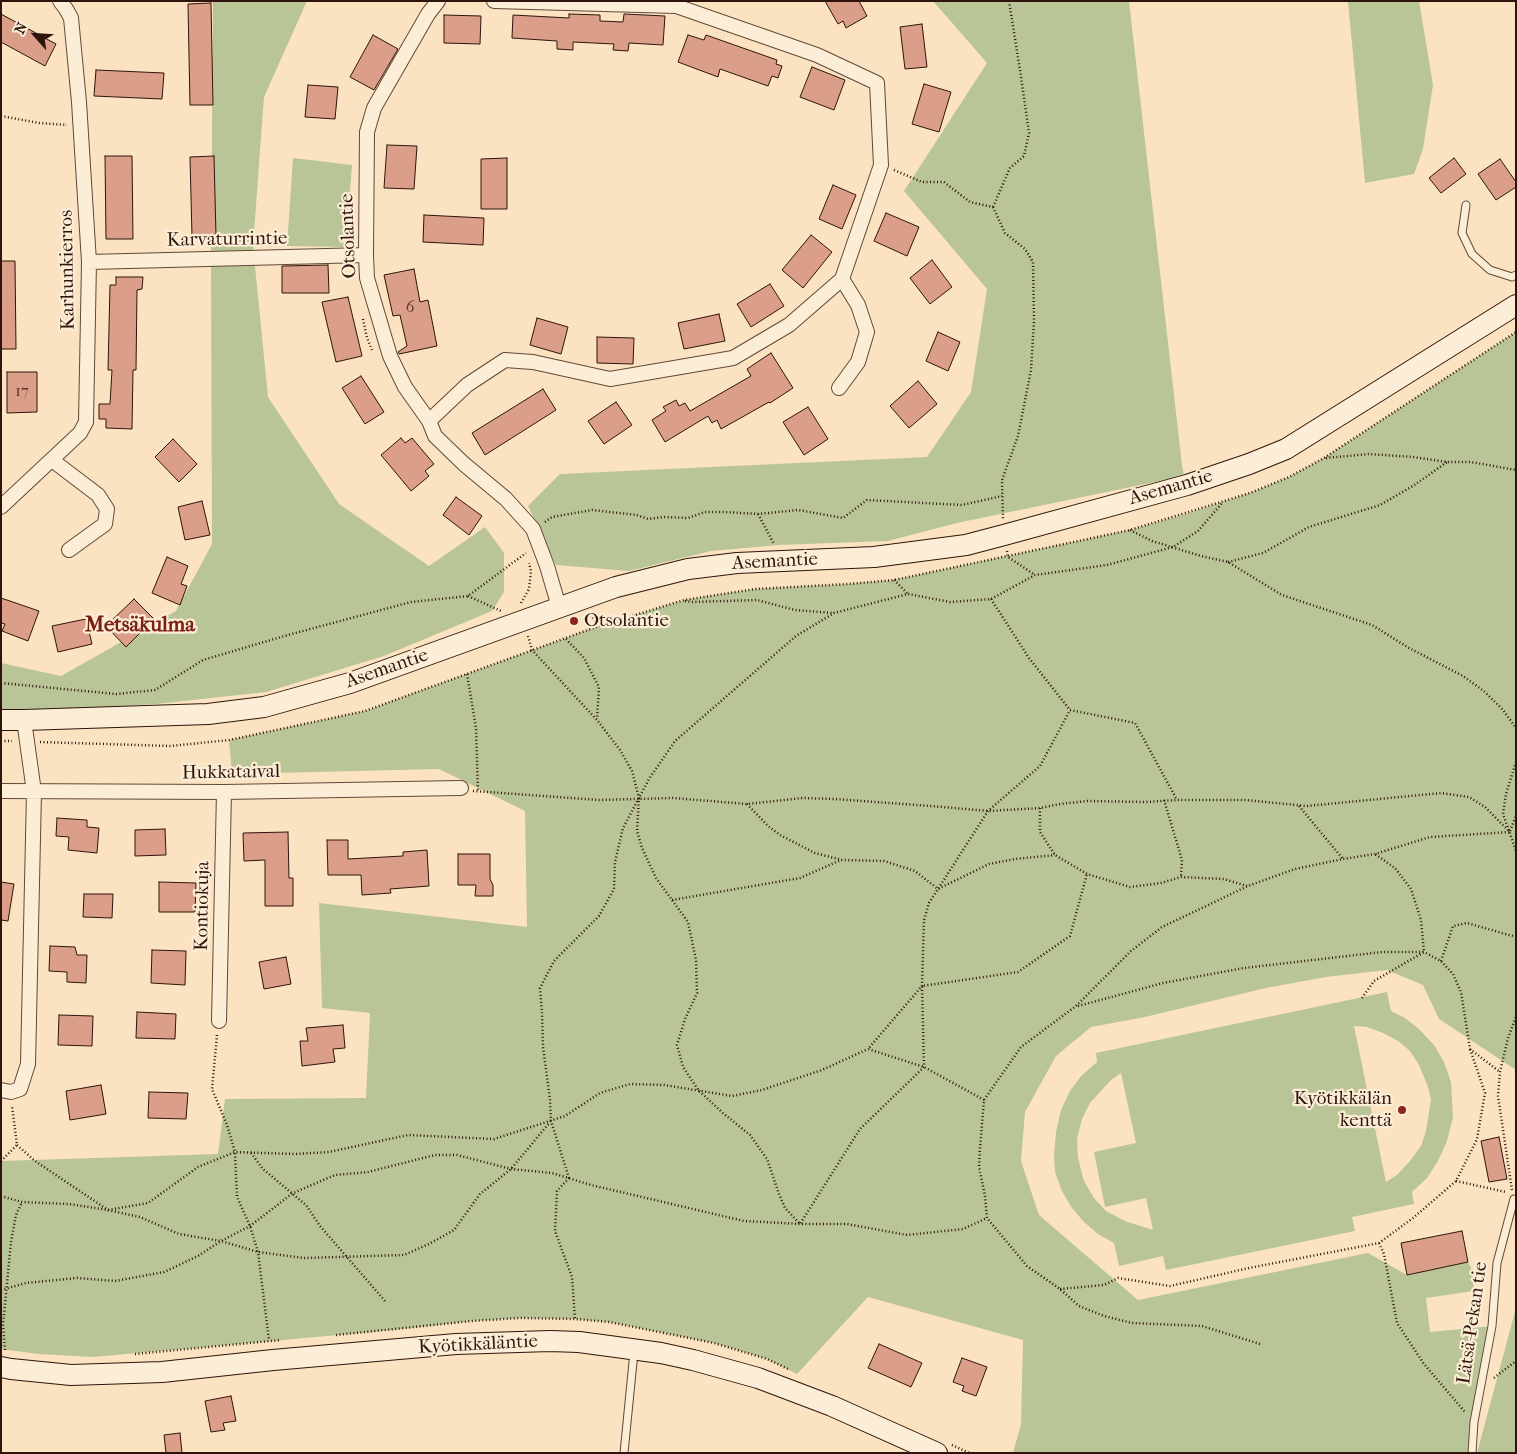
<!DOCTYPE html>
<meta charset="utf-8">
<style>
body{margin:0}
#map{position:relative;width:1517px;height:1454px;overflow:hidden;background:#fbe3c1;font-family:"IM FELL French Canon",serif}
canvas{display:block}
.frame{position:absolute;inset:0;border:2px solid #2e140a;pointer-events:none}
.north{position:absolute;left:10px;top:10px;width:50px;height:50px;-webkit-text-stroke:4px #fcedd7;paint-order:stroke;rotate:296deg;font-size:14px;font-weight:700;line-height:20px;text-align:center;color:#2e140a}
.north::after{content:'';display:block;margin:auto;width:18px;height:22px;background:#2e140a;clip-path:polygon(50% 0,100% 100%,50% 72%,0 100%)}
</style>
<div id="map">
<canvas width="1517" height="1454"></canvas>
<div class="frame"></div>
<div class="north">N</div>
</div>
<script>
const ctx = document.querySelector('canvas').getContext('2d');
ctx.lineJoin = 'round';
function fill(path, color) {
  ctx.fillStyle = color;
  ctx.fill(path, 'evenodd');
}
function toPath(rows) {
  const path = new Path2D();
  for (const r of rows) {
    path.moveTo(r[0], r[1]);
    for (let i = 2; i < r.length; i += 2) path.lineTo(r[i], r[i + 1]);
  }
  return path;
}
function stroke(path, color, width, dash) {
  ctx.strokeStyle = color;
  ctx.lineWidth = width;
  ctx.lineCap = dash ? 'butt' : 'round';
  ctx.setLineDash(dash || []);
  ctx.stroke(path);
}
function write(font, color, halo, rows, align = 'center') {
  ctx.font = font + ' "IM FELL French Canon",serif';
  ctx.lineWidth = 4.5;
  ctx.setLineDash([]);
  ctx.textBaseline = 'middle';
  ctx.strokeStyle = halo;
  ctx.fillStyle = color;
  for (const [text, x, y, turn = 0] of rows) {
    ctx.save();
    ctx.translate(x, y);
    ctx.rotate((+turn || 0) * Math.PI / 180);
    ctx.textAlign = isNaN(turn) ? turn : align;
    if (halo) ctx.strokeText(text, 0, 0);
    ctx.fillText(text, 0, 0);
    ctx.restore();
  }
}
fill(toPath([
 [213,1,307,1,264,97,253,246,268,397,339,504,429,566,485,527,504,553,504,592,492,611,384,656,266,692,156,704,47,711,1,710,1,663,61,676,176,611,212,544,211,268],
 [933,1,1129,1,1182,465,1184,476,957,523,888,541,779,545,711,551,629,571,556,565,528,506,560,474,927,457,971,392,987,289,904,191,987,63],
 [1348,1,1419,1,1433,85,1423,149,1414,174,1365,183],
 [293,158,352,165,346,247,287,246],
 [1516,332,1516,1070,1439,1019,1423,985,1387,970,1326,977,1266,988,1145,1017,1091,1027,1056,1056,1025,1112,1021,1161,1039,1215,1138,1300,1368,1253,1407,1275,1468,1262,1472,1270,1474,1291,1426,1298,1430,1332,1492,1326,1472,1453,1013,1453,1021,1424,1023,1340,868,1297,797,1374,767,1359,714,1343,609,1322,575,1319,520,1318,472,1321,394,1330,93,1357,38,1354,1,1349,1,1161,218,1154,225,1099,366,1098,370,1013,322,1008,319,903,527,927,525,811,439,769,232,774,229,740,365,711,596,627,684,600,755,589,848,584,894,580,1130,530,1185,514,1250,493,1289,477,1324,458],
 [1387,992,1391,1011,1405,1018,1419,1029,1434,1045,1444,1062,1451,1082,1453,1117,1447,1141,1438,1161,1427,1178,1412,1192,1414,1204,1352,1217,1355,1231,1166,1270,1163,1256,1119,1266,1114,1243,1098,1234,1084,1222,1072,1208,1062,1191,1055,1172,1054,1155,1056,1132,1061,1110,1070,1091,1081,1076,1097,1062,1096,1053],
 [1354,1026,1367,1027,1383,1033,1398,1041,1410,1051,1419,1065,1427,1084,1431,1099,1426,1131,1421,1146,1410,1161,1397,1175,1386,1182],
 [1121,1073,1136,1143,1094,1152,1105,1207,1146,1198,1153,1230,1125,1221,1106,1211,1094,1198,1084,1181,1078,1158,1077,1139,1082,1119,1090,1103,1111,1080],
 [1516,1306,1516,1453,1477,1453,1513,1319]
]), '#bac597');
const building = toPath([
 [825,1,859,1,867,16,846,28,843,21,838,24,825,1],
 [211,3,213,105,190,105,188,4,211,3],
 [1,14,56,44,45,66,1,42,1,14],
 [569,14,600,15,600,21,623,22,624,14,665,16,663,45,629,43,628,51,613,50,614,44,573,42,573,50,557,49,557,41,512,38,513,15,569,18,569,14],
 [444,15,481,16,480,44,444,43,444,15],
 [922,24,927,67,905,69,900,27,922,24],
 [373,35,398,49,374,90,350,77,373,35],
 [688,35,704,40,706,35,777,60,776,64,782,66,778,78,772,76,768,86,720,69,718,77,678,62,688,35],
 [812,67,845,80,834,110,800,97,812,67],
 [96,70,164,73,162,99,94,96,96,70],
 [924,84,951,92,939,132,912,124,924,84],
 [308,85,338,87,335,119,305,117,308,85],
 [387,145,417,146,414,189,384,188,387,145],
 [105,156,132,156,133,239,106,239,105,156],
 [214,156,216,236,192,237,190,157,214,156],
 [507,158,507,209,481,209,481,159,507,158],
 [1454,158,1466,174,1441,193,1429,178,1454,158],
 [1500,159,1516,182,1516,187,1496,200,1478,174,1500,159],
 [833,185,856,195,842,229,819,219,833,185],
 [886,213,919,227,907,256,874,241,886,213],
 [424,215,484,218,483,245,423,242,424,215],
 [811,235,832,252,803,288,782,270,811,235],
 [932,260,952,287,930,304,910,278,932,260],
 [1,261,15,261,16,349,1,349,1,261],
 [328,265,329,293,282,293,282,266,328,265],
 [414,269,420,302,428,300,437,346,399,354,398,352,407,346,400,315,393,316,384,275,414,269],
 [116,277,143,277,142,289,137,290,136,370,133,370,132,429,106,428,106,419,99,419,99,404,110,404,112,370,108,370,110,285,116,285,116,277],
 [770,284,784,306,751,327,737,304,770,284],
 [348,297,362,356,336,362,322,302,348,297],
 [719,314,725,341,684,349,678,323,719,314],
 [537,318,568,327,561,354,530,345,537,318],
 [938,332,960,342,948,371,926,361,938,332],
 [597,337,634,338,633,364,597,363,597,337],
 [771,353,793,388,770,403,769,402,721,429,717,420,712,423,708,416,665,442,652,420,666,411,663,407,676,400,679,406,685,403,690,411,751,376,747,369,771,353],
 [7,372,37,372,37,412,7,413,7,372],
 [361,376,384,412,365,424,342,388,361,376],
 [918,381,937,404,909,428,890,406,918,381],
 [543,389,556,410,485,455,472,433,543,389],
 [616,402,632,425,604,444,588,421,616,402],
 [808,407,828,439,804,455,783,422,808,407],
 [401,438,405,443,412,438,434,464,425,471,429,476,411,491,381,455,401,438],
 [173,439,197,464,179,482,155,457,173,439],
 [456,497,482,516,469,535,443,515,456,497],
 [202,501,210,535,185,540,178,507,202,501],
 [167,557,188,566,181,584,187,586,180,605,152,593,167,557],
 [1,598,39,611,28,641,2,631,5,624,1,623,1,598],
 [134,599,154,619,126,647,106,626,134,599],
 [86,619,92,644,58,652,52,626,86,619],
 [57,818,87,820,87,827,99,828,97,853,68,850,69,837,56,836,57,818],
 [165,829,166,855,135,856,135,830,165,829],
 [288,832,289,878,293,878,293,906,265,906,265,860,244,861,243,833,288,832],
 [327,840,348,840,348,859,403,856,403,852,427,850,429,886,390,889,391,893,362,895,361,875,328,875,327,840],
 [458,854,490,854,490,879,493,885,493,896,475,896,476,885,458,885,458,854],
 [1,882,14,884,8,921,1,920,1,882],
 [159,882,196,883,195,912,159,912,159,882],
 [84,894,113,894,112,918,83,917,84,894],
 [50,946,75,947,77,955,87,955,86,983,67,982,67,972,49,971,50,946],
 [152,950,186,951,185,985,151,983,152,950],
 [286,957,291,984,264,989,259,962,286,957],
 [137,1012,176,1014,175,1039,136,1038,137,1012],
 [59,1015,93,1016,92,1046,58,1045,59,1015],
 [343,1025,345,1048,333,1049,335,1062,302,1066,300,1041,308,1041,306,1028,343,1025],
 [101,1085,106,1114,70,1120,66,1091,101,1085],
 [149,1092,188,1093,186,1119,148,1118,149,1092],
 [1499,1137,1507,1179,1489,1182,1481,1141,1499,1137],
 [1462,1231,1468,1262,1407,1275,1401,1243,1462,1231],
 [879,1344,922,1363,911,1387,868,1368,879,1344],
 [962,1358,987,1367,976,1396,962,1391,964,1386,953,1382,962,1358],
 [231,1396,236,1421,223,1423,225,1430,211,1432,205,1401,231,1396],
 [180,1433,182,1453,166,1453,164,1435,180,1433]
]);
fill(building, '#da9e89');
stroke(building, '#2e140a', 1);
const lane = toPath([
 [1466,205,1462,233,1472,254,1490,270,1512,277,1516,275],
 [624,1453,634,1352],
 [1472,1453,1474,1422,1492,1326,1497,1263,1514,1199]
]);
const street = toPath([
 [438,1,428,14,374,108,367,132,366,255,367,278,390,356,405,387,429,421,435,436,464,464,506,499,533,529,547,566,559,607],
 [89,262,366,255],
 [839,388,858,362,867,332,858,305,842,279],
 [429,421,467,385,505,360,533,362,610,379,733,358,789,325,842,279,881,165,877,83,817,55,676,6,494,1],
 [52,460,98,495,107,509,105,524,69,550],
 [1,507,80,433,86,422,89,262,79,102,71,18,66,9,60,1],
 [1,791,224,792,461,788],
 [219,1021,224,792],
 [1,1090,11,1092,20,1089,28,1064,34,792,24,720]
]);
const secondary = toPath([
 [1,720,24,720,208,714,264,707,350,683,616,587,688,569,737,563,874,557,966,545,1004,535,1187,485,1249,464,1286,449,1516,305],
 [1,1367,11,1369,71,1375,162,1372,273,1360,456,1344,550,1341,579,1342,661,1353,693,1360,758,1378,832,1406,937,1453]
]);
stroke(lane, '#614838', 9);
stroke(street, '#614838', 16);
stroke(secondary, '#2e140a', 22);
stroke(toPath([
 [1,116,39,123,67,125],
 [894,170,922,182,944,182,970,202,993,207],
 [993,207,1005,233,1025,249,1033,262,1034,321,1031,370,1018,436,1002,480,1003,519],
 [993,207,1010,168,1024,156,1029,133,1020,70,1009,1],
 [363,319,367,338,372,350],
 [1326,458,1369,454,1413,457,1447,462,1471,462,1516,470],
 [758,514,774,544],
 [545,522,552,517,592,510,637,515,648,519,664,517,688,518,705,512,724,512,758,514,798,510,843,518,867,500,962,505,1002,496],
 [1130,530,1152,541,1201,556,1228,562,1282,595,1372,625,1409,648,1463,676,1485,692,1503,710,1516,728],
 [1007,551,1008,557,1035,575],
 [1228,562,1263,553,1309,527,1380,505,1413,486,1447,462],
 [894,580,908,594],
 [468,596,501,611],
 [991,599,1029,658,1070,710,1135,723,1177,800],
 [685,601,692,602,757,600,795,610,833,613],
 [521,603,529,589,531,571,529,563],
 [592,614,596,627],
 [528,636,532,650,597,720,620,750,632,771,639,798,637,831,642,848,656,878,688,922,696,960,697,993,685,1019,677,1045,683,1067,699,1091,723,1113,750,1135,767,1159,779,1194,785,1208,800,1224,860,1129,924,1067,922,986,1018,972,1070,936,1087,874],
 [566,639,584,658,599,687,597,719],
 [467,674,476,728,478,792],
 [1,683,116,694,155,690,203,660,288,635,411,602,468,596,526,553],
 [1,741,12,741],
 [40,742,171,746,229,740,365,711,596,627,684,600,755,589,848,584,894,580,1130,530,1250,493,1289,477,1324,458,1516,332],
 [1516,762,1506,794,1503,814,1516,851],
 [473,791,600,800,673,798,747,804,803,798,835,799,931,806,988,811,1040,808,1060,804,1087,801,1145,802,1177,800,1245,800,1307,806,1441,793,1469,797,1485,807,1510,832],
 [1164,800,1182,860,1181,876],
 [747,804,768,826,780,835,815,853,842,860,884,861,915,871,938,889,989,864,1015,859,1055,855],
 [1299,806,1343,859],
 [1040,808,1040,832,1055,855,1087,874,1130,887,1161,883,1181,877,1224,879,1247,886],
 [1510,831,1516,816],
 [672,900,800,878,841,860],
 [1441,961,1453,926,1467,923,1516,937],
 [1362,998,1374,981,1424,952,1421,920,1411,889,1395,868,1375,854],
 [1078,1006,1163,983,1244,968,1382,952,1424,952,1441,961,1453,974,1461,992,1470,1049,1500,1072],
 [217,1035,212,1089,227,1125,235,1152,237,1197,250,1226,258,1252,269,1340],
 [984,1100,924,1067,868,1049,922,986,924,920,929,903,988,811,1040,766,1070,710],
 [17,1145,35,1161,108,1210,140,1217,179,1234,221,1241,258,1252,304,1258,404,1255,429,1244,454,1230,480,1194,511,1169,550,1122],
 [251,1153,263,1169,306,1205,320,1226,385,1301],
 [1,1161,17,1145,12,1106],
 [569,1178,551,1121,550,1100,543,1047,542,1013,540,988,554,961,599,916,614,889,615,862,623,828,649,779,675,741,796,636,834,613,908,594,950,602,991,599,1035,575,1107,565,1173,547,1198,531,1223,502],
 [569,1178,557,1191,555,1231,572,1277,575,1319],
 [1456,1181,1506,1192],
 [1512,1190,1498,1096,1500,1072,1508,1038,1516,1017],
 [1,1196,22,1202,69,1204,108,1210,148,1203,198,1167,235,1152,294,1154,329,1152,408,1135,494,1139,565,1116,600,1093,630,1084,664,1085,732,1096,762,1090,822,1070,868,1049],
 [1379,1243,1384,1254,1397,1323,1424,1364,1465,1412],
 [1060,1289,1104,1285,1118,1278,1170,1286,1249,1268,1379,1243,1413,1218,1456,1181,1477,1139,1485,1093,1470,1049],
 [1,1290,26,1283,77,1278,115,1281,164,1272,198,1256,221,1241,250,1226,293,1193,335,1175,368,1172,435,1155,457,1155,511,1169,552,1173,591,1185,744,1221,800,1224,847,1224,907,1235,963,1229,987,1218],
 [336,1335,472,1321,520,1318,575,1319,609,1322,714,1343,767,1359,788,1369],
 [1260,1344,1202,1326,1132,1323,1104,1316,1079,1306,1060,1289,1027,1266,987,1218,985,1196,979,1167,980,1148,984,1100,1021,1047,1076,1006,1131,951,1162,927,1248,886,1295,869,1343,859,1375,854,1430,837,1510,832],
 [5,1350,3,1325,11,1242,16,1215,22,1202],
 [135,1354,281,1340],
 [1494,1378,1516,1361],
 [952,1445,969,1453]
]), '#2e140a', 2.5, [1, 2.5]);
stroke(lane, '#fcedd7', 7);
stroke(street, '#fcedd7', 14);
stroke(secondary, '#fcedd7', 20);
for (const [x, y, r, color] of [
 [574,621,5,"#8f2418"],
 [1402,1110,5,"#8f2418"]
]) {
  const dot = new Path2D();
  dot.arc(x, y, r, 0, 2 * Math.PI);
  ctx.fillStyle = color;
  ctx.fill(dot);
  stroke(dot, '#fcedd7', 2);
}
write('16px', '#59362a', null, [
 ["6",410,308],
 ["17",22,392]
]);
write('19px', '#2e140a', '#fcedd7', [
 ["Otsolantie",349,236,-92],
 ["Karvaturrintie",227,240,-1],
 ["Karhunkierros",68,270,-91],
 ["Asemantie",1171,488,-16],
 ["Asemantie",775,562,-3],
 ["Asemantie",387,669,-19],
 ["Hukkataival",231,773,-1],
 ["Kontiokuja",203,906,-89],
 ["Lätsä-Pekan tie",1473,1323,-82],
 ["Kyötikkäläntie",478,1345,-3]
]);
write('19px', '#2e140a', '#fcedd7', [
 ["Otsolantie",584,621],
 ["Kyötikkälän",1392,1099,"right"],
 ["kenttä",1392,1121,"right"]
], 'left');
write('bold 21px', '#7a1f14', '#fcedd7', [
 ["Metsäkulma",140,626]
]);
</script>
